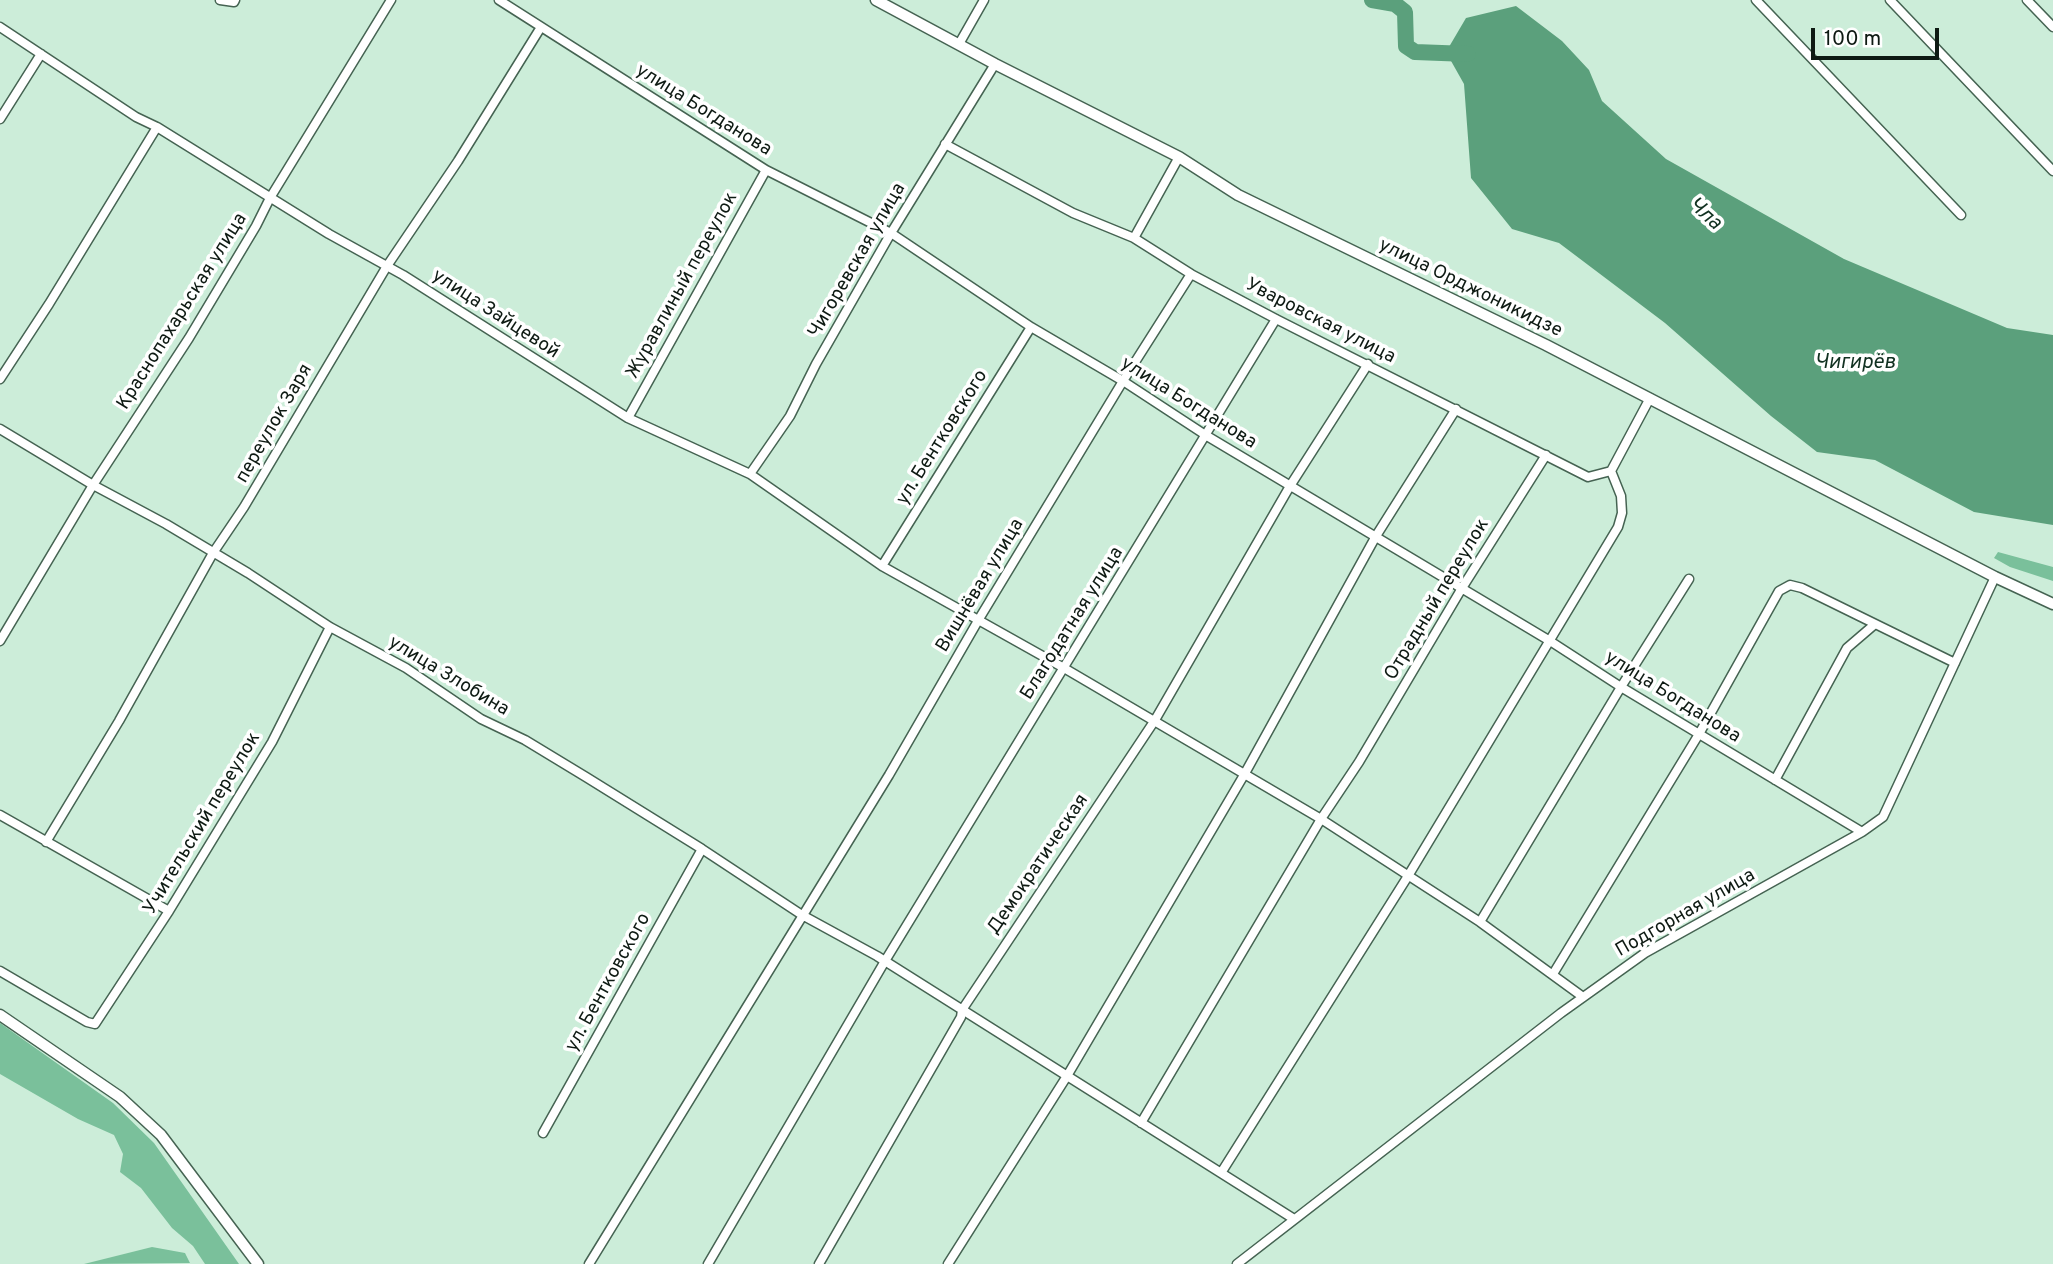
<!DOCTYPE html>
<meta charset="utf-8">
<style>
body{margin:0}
#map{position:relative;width:2053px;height:1264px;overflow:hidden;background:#ccedd9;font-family:Overpass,sans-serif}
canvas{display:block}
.scale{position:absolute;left:1811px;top:28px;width:128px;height:32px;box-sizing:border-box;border:4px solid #0e1a13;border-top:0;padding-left:9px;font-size:21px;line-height:24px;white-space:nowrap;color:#0e1a13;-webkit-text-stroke:5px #fff;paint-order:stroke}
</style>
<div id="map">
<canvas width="2053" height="1264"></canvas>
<div class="scale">100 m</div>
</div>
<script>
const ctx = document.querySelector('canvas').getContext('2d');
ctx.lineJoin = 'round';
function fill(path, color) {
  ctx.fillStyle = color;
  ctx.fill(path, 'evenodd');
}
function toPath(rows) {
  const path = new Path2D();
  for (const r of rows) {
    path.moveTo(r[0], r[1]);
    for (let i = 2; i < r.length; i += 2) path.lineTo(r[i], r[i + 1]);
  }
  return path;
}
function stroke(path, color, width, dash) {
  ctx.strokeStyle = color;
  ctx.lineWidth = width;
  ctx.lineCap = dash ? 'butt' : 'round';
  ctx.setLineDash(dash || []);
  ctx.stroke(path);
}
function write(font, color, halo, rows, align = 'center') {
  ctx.font = font + ' Overpass,sans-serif';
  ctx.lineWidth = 7;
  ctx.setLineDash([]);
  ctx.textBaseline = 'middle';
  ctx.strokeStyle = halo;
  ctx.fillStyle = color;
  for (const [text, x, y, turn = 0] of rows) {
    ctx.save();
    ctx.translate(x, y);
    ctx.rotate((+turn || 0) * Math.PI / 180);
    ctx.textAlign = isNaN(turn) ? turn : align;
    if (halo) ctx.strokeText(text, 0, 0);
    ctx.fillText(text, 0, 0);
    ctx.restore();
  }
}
fill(toPath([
 [1998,552,2053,567,2053,581,2010,567,1994,558],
 [0,1023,113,1103,154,1143,239,1264,205,1264,193,1246,172,1228,141,1188,120,1172,123,1154,114,1135,78,1119,0,1074],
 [152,1247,185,1253,190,1263,84,1264]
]), '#7ac09b');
fill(toPath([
 [1516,6,1562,41,1589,70,1602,101,1666,159,1844,259,2007,328,2053,335,2053,525,1974,512,1875,460,1817,452,1771,416,1665,323,1559,243,1512,229,1471,178,1464,84,1446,52,1466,18]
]), '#5ba07c');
stroke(toPath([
 [1372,0,1395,4,1405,12,1406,46,1415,52,1468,54]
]), '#5ba07c', 16);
const minor = toPath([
 [220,0,234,2,235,0],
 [499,0,766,170,891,233,1031,327,1123,381,1207,436,1550,641,1621,687,1862,832],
 [1756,0,1961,215],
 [1890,0,2053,171],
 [2027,0,2053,27],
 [0,27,136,117,157,127,329,234,403,275,628,418,750,474,882,566,1064,668,1321,819,1480,922,1583,997],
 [959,44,984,0],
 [0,119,41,54],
 [945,144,1073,213,1134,238,1191,274,1276,319,1588,477,1611,471,1650,398],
 [1134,238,1179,157],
 [0,379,49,304,157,127],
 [628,418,766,170],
 [0,429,93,485,166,524,248,573,330,627,406,668,481,719,525,740,586,777,702,849,802,915,877,956,1294,1219],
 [750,474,790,416,816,364,891,233,995,64],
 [882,566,1031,327],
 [0,641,93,485,189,338,256,226,270,198,391,0],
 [1775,780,1847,648,1875,624],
 [0,815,169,911],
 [46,842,119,721,213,553,244,507,387,266,458,161,541,27],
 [1480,922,1621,687,1689,579],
 [0,971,87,1022,95,1024,169,911,272,742,330,627],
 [1553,974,1699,734,1779,591,1790,585,1802,588,1955,663],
 [1141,1123,1321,819,1359,762,1462,588,1546,455],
 [543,1133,702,849],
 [1221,1173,1408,876,1618,527,1622,513,1621,496,1611,471],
 [589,1264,889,775,979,619,1123,381,1191,274],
 [708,1264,885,961,1276,319],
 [819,1264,961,1017,962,1010,1155,720,1290,486,1368,364],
 [948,1264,1067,1076,1244,775,1376,536,1456,409],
 [1237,1264,1561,1013,1645,953,1862,832,1883,817,1995,577]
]);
const tertiary = toPath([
 [876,0,995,64,1179,157,1238,195,1546,345,1995,577,2053,604],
 [0,1015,120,1097,161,1135,258,1264]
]);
stroke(minor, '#456352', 11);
stroke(tertiary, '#456352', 13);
stroke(minor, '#fff', 8);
stroke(tertiary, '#fff', 10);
write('19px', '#0e1a13', '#fff', [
 ["улица Богданова",703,111,32],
 ["Чигоревская улица",858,261,-60],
 ["Журавлиный переулок",683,286,-61],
 ["улица Орджоникидзе",1470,289,26],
 ["Краснопахарьская улица",183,312,-58],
 ["улица Зайцевой",495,315,33],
 ["Уваровская улица",1320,322,27],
 ["улица Богданова",1188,404,32],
 ["переулок Заря",275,424,-60],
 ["ул. Бентковского",943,438,-58],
 ["Вишнёвая улица",981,586,-59],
 ["Отрадный переулок",1438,600,-59],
 ["Благодатная улица",1073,624,-58],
 ["улица Злобина",448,677,31],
 ["улица Богданова",1672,698,32],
 ["Учительский переулок",203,824,-59],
 ["Демократическая",1039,865,-56],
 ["Подгорная улица",1686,914,-30],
 ["ул. Бентковского",609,983,-61]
]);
write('italic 21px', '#113121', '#fff', [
 ["Чла",1704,215,42],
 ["Чигирёв",1855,364]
]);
</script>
